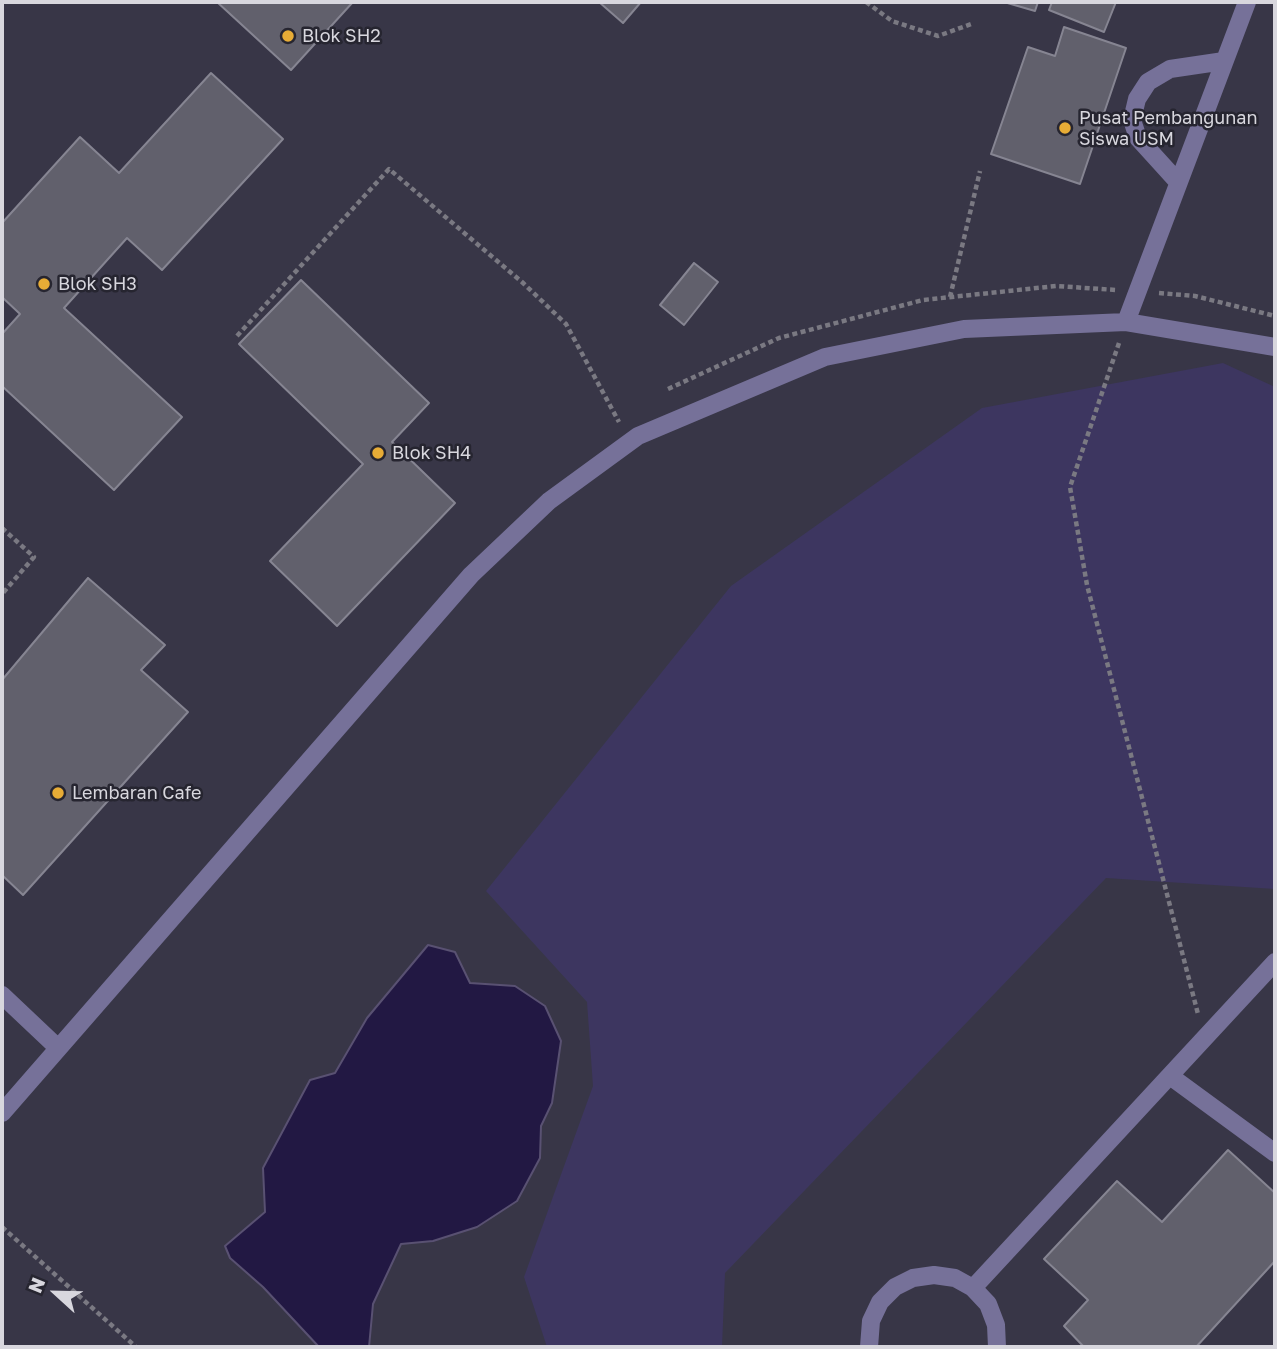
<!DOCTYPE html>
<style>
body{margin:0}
#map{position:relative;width:1277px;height:1349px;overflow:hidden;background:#302f3a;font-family:"Golos Text",sans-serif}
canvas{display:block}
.frame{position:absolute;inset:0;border:4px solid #d8d7de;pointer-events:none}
.north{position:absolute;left:21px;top:1258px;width:70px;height:70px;-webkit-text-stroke:5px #262530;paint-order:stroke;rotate:292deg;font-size:19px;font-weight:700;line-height:28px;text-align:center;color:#d8d7de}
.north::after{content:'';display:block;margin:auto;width:24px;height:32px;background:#d8d7de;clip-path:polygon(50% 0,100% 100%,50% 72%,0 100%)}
</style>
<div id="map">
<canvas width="1277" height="1349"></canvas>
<div class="frame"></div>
<div class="north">N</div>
</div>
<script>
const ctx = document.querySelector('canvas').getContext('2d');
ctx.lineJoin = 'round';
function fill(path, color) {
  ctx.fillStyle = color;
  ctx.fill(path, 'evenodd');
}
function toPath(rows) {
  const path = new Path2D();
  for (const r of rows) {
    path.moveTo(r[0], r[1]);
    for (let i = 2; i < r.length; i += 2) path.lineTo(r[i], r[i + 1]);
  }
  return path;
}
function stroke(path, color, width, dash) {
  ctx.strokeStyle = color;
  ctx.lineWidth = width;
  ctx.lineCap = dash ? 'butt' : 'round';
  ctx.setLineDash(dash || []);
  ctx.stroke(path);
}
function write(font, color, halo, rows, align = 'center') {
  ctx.font = font + ' "Golos Text",sans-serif';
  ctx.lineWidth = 5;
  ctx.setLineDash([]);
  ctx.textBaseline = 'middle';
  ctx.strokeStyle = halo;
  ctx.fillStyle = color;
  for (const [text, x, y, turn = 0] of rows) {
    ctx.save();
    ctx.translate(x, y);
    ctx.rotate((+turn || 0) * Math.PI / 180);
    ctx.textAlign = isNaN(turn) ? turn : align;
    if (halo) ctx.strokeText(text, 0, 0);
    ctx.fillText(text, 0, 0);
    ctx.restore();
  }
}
fill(toPath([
 [2,2,1275,2,1275,1347,2,1347]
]), '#383647');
fill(toPath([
 [1223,363,1275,387,1275,889,1106,878,725,1273,722,1347,547,1347,524,1277,593,1086,587,1002,486,891,731,586,982,408]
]), '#3d3660');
const water = toPath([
 [428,945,455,952,470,983,515,986,545,1006,561,1041,552,1103,541,1126,540,1158,517,1201,477,1227,433,1241,401,1244,373,1304,369,1347,319,1347,263,1287,230,1258,225,1246,265,1212,263,1168,310,1080,335,1073,367,1018,428,945]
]);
fill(water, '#221843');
stroke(water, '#595172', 2);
const building = toPath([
 [217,2,353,2,291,70,217,2],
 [599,2,641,2,623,23,599,2],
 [1004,2,1038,2,1035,11,1004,2],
 [1052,2,1116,2,1104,32,1049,10,1052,2],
 [1064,27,1126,48,1080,184,991,154,1028,47,1055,56,1064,27],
 [211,73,283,139,162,270,127,238,64,308,182,417,114,490,2,386,2,334,20,314,2,297,2,223,80,137,119,173,211,73],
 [694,263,718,282,684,325,660,305,694,263],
 [301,280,429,403,392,442,455,503,337,626,270,561,363,464,239,344,301,280],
 [88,578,165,645,141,670,188,712,23,895,2,875,2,680,88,578],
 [1228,1150,1275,1193,1275,1261,1196,1347,1084,1347,1064,1326,1088,1300,1044,1259,1117,1181,1162,1222,1228,1150]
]);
fill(building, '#61606c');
stroke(building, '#868592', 2);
stroke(toPath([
 [866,2,892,21,938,36,974,23],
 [1159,293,1195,296,1275,316],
 [950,297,980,171],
 [237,336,389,169,522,282,566,324,619,422],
 [1119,343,1070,487,1087,585,1198,1014],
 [668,389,779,338,923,300,1056,286,1116,290],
 [2,528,34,557,2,594],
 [2,1227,136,1347]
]), '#7a7982', 4.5, [5, 3.5]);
stroke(toPath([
 [1177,181,1138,138,1132,120,1137,99,1148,82,1170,69,1224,61],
 [1126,322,1247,2],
 [2,995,57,1047],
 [1170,1076,1275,1153],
 [2,1113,471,575,549,501,638,436,825,357,964,329,1126,322,1275,347],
 [973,1288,1275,962],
 [869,1347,871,1321,880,1302,895,1287,913,1278,934,1275,955,1278,973,1288,988,1304,996,1325,997,1347]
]), '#767199', 18);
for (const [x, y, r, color] of [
 [288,36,7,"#e7ac36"],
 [1065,128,7,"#e7ac36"],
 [44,284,7,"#e7ac36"],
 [378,453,7,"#e7ac36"],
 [58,793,7,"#e7ac36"]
]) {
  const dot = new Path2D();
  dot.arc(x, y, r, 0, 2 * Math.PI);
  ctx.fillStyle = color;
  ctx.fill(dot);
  stroke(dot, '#262530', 2.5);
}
write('18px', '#d8d7de', '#262530', [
 ["Blok SH2",302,36],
 ["Pusat Pembangunan",1079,118],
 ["Siswa USM",1079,139],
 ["Blok SH3",58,284],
 ["Blok SH4",392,453],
 ["Lembaran Cafe",72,793]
], 'left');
</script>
